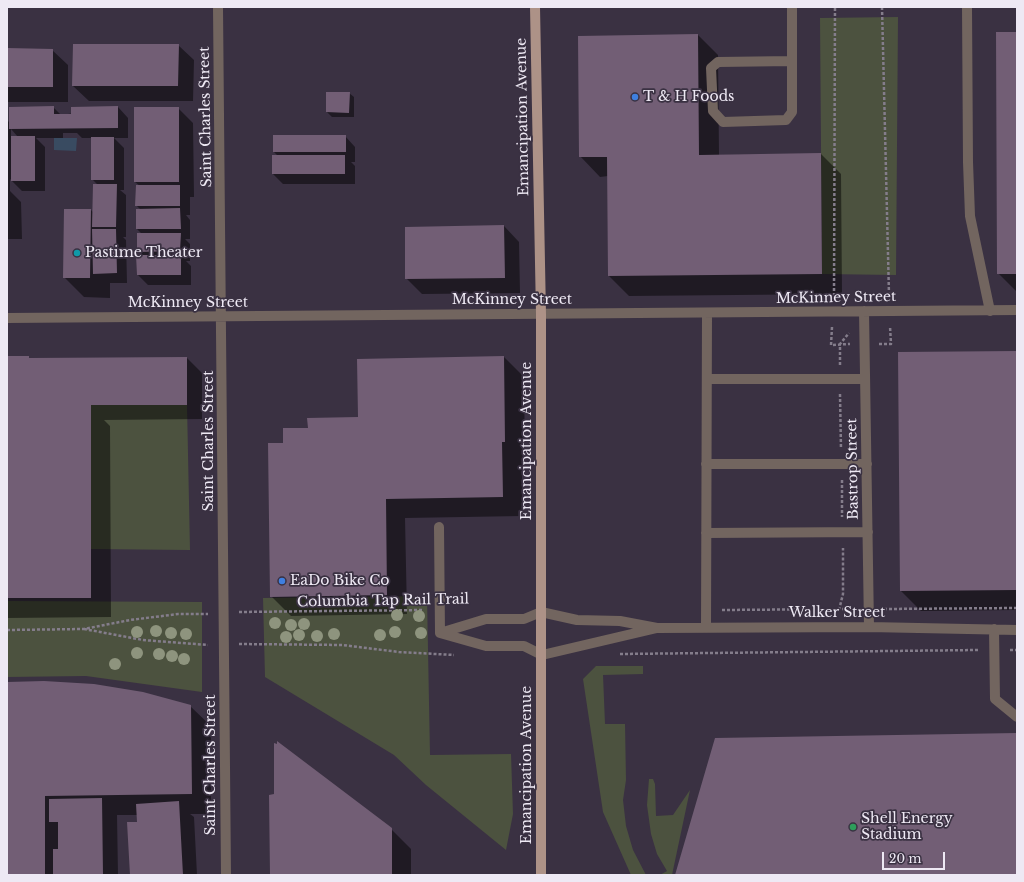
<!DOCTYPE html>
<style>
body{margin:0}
#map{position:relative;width:1024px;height:882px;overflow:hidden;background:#3a3142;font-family:"Libre Baskerville",serif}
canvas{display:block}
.frame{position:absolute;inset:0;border:8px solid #eee9f4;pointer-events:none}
.scale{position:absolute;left:882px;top:852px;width:63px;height:18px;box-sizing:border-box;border:2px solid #eee9f4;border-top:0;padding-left:5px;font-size:12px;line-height:14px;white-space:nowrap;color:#eee9f4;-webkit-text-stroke:3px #3a3142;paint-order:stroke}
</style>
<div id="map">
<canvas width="1024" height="882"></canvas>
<div class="frame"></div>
<div class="scale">20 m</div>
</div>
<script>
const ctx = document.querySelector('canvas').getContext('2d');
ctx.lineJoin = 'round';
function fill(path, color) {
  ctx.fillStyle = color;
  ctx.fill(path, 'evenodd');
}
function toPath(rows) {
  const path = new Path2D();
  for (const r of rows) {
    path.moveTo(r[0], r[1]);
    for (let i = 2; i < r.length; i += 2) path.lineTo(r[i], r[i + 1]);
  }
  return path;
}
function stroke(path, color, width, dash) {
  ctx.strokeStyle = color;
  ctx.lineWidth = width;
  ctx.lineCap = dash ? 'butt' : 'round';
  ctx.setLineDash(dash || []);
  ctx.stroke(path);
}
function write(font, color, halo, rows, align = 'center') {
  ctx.font = font + ' "Libre Baskerville",serif';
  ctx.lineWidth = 3.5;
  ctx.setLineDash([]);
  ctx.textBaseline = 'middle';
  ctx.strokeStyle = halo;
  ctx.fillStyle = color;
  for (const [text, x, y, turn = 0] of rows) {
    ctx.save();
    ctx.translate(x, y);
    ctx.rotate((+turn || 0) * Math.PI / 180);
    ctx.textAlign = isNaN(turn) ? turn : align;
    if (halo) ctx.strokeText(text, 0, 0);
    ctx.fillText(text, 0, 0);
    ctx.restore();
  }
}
fill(toPath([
 [898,17,896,275,822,274,820,18],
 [91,405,187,405,190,550,91,549],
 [427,596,430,755,511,754,513,814,506,850,426,785,394,755,265,677,263,598],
 [7,601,202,602,202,692,86,676,7,677],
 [596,666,643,666,643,674,603,675,605,724,625,724,626,780,623,800,626,826,633,850,646,875,631,875,603,812,583,679],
 [649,779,653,779,655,784,656,816,673,815,690,790,672,875,660,875,667,871,657,854,651,834,647,805]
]), '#4c523f');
fill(toPath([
 [54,138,77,138,76,151,54,150]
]), '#394b61');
fill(toPath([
 [1017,33,1017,292,998,273],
 [698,35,718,55,719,155,821,154,841,174,842,294,629,296,609,276,608,176,600,177,580,156],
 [178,45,194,60,193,101,89,101,73,86],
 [7,49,52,50,68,65,68,102,7,102],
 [349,93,354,97,354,117,332,117,327,112],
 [53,107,61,115,118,107,128,118,128,138,114,138,124,148,124,190,120,190,126,195,126,237,123,237,126,240,127,283,110,283,110,298,84,297,64,277,65,210,91,210,93,212,98,185,92,179,92,138,82,138,77,133,63,133,63,138,36,138,45,147,45,191,22,191,10,179,10,191,21,202,22,239,7,239,7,120,10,123],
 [11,129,18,137,11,137],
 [178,108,193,123,194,197,190,197,190,215,186,215,190,220,190,239,185,239,190,244,190,261,186,261,191,266,191,285,148,285,138,275,143,256,138,251,142,234,137,229,141,210,136,205,140,186,135,182],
 [274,136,345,136,355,147,355,162,351,162,355,166,355,184,283,184,273,174,278,156,274,152],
 [504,226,519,242,520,293,422,294,406,278],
 [1017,352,1017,610,921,611,901,591],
 [504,357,524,377,525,462,522,462,522,516,405,518,407,614,291,616,271,596,284,444,309,429,359,418],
 [7,358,187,358,202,373,202,419,104,420,110,426,111,617,7,618],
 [7,683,190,706,211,726,211,814,190,814,194,817,197,875,131,875,138,815,117,815,118,875,7,875],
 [391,829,411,849,411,875,271,875]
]), '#0007');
fill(toPath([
 [996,32,1017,32,1017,274,997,274],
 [698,34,699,155,821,153,822,274,608,276,607,157,579,157,578,36],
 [73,44,179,44,178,86,72,86],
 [7,48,53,49,53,87,7,87],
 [326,92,350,92,349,113,326,112],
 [54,106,54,114,71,114,71,107,118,106,118,128,9,129,9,107],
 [134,107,179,107,179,182,134,182],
 [273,135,346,135,346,152,273,152],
 [11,136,35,136,35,181,11,181],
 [91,137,114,137,114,180,91,180],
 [272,155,345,155,345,174,272,174],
 [93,184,117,184,116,227,92,227],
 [136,185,180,185,180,206,135,206],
 [180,208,181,229,136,229,136,209],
 [64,209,91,209,90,278,63,278],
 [504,225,505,278,405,279,405,227],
 [92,229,116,229,117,273,93,274],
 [137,233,181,233,180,251,137,252],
 [136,255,181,255,181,275,137,275],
 [1017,351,1017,590,900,591,898,352],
 [7,356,29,356,29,358,187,357,187,405,91,405,91,598,7,598],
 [504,356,505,442,502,442,503,497,386,499,387,595,270,597,268,443,283,443,283,428,308,428,307,418,358,417,357,359],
 [44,681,94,684,143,692,191,705,192,794,45,796,45,875,7,875,7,682],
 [1017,733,1017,875,675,875,715,738],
 [277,741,392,828,392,875,270,875,269,795,274,794,274,743,277,744],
 [102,798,103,875,53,875,53,849,58,849,58,822,49,822,49,799],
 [179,801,183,875,130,875,127,822,137,822,136,804]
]), '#725e75');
stroke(toPath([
 [882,7,889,295],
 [834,296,835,7],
 [832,327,831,345,850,344],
 [879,344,891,344,890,326],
 [840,365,840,344,849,333],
 [840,394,841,449],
 [842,480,842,517],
 [884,609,1017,608],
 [722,610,855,609],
 [839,610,843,594,843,548],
 [239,612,424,610],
 [84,629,143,640,208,645],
 [7,630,84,629,130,620,178,614,208,614],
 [239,644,342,645,399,652,454,655],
 [1010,650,1017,650],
 [620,654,979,650]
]), '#847d8b', 2.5, [3, 2]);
stroke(toPath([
 [218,7,226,875],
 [967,7,968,162,970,216,990,311],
 [792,61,718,62,711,68,713,111,723,122,786,120,792,112,792,7],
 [864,311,869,627],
 [7,318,1017,310],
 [707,379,865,379],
 [706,464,867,464],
 [439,527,440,633],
 [706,533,868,532],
 [706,627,707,313],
 [657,628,542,655,524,646,486,646,440,633,486,619,524,619,541,612,577,620,620,621,657,628,869,627,1017,630],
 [994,629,995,699,1017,717]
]), '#72655f', 10);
stroke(toPath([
 [535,7,541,314,541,875]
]), '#ad9287', 10);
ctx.fillStyle = '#8e947e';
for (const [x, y] of [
 [397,615],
 [419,616],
 [275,623],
 [304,624],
 [291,625],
 [156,631],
 [137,632],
 [395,632],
 [171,633],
 [421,633],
 [186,634],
 [334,634],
 [299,635],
 [380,635],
 [317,636],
 [286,637],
 [137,653],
 [159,654],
 [172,656],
 [184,659],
 [115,664]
]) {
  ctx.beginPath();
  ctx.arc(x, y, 6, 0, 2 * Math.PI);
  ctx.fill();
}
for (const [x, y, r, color] of [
 [635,97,4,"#3f7fe0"],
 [77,253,4,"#0f9aa8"],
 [282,581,4,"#3f7fe0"],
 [853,827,4,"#2e9e5b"]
]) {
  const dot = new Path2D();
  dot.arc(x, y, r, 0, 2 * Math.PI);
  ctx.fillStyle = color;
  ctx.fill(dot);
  stroke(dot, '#3a3142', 1.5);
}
write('14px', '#eee9f4', '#3a3142', [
 ["T & H Foods",643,97],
 ["Pastime Theater",85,253],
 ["EaDo Bike Co",290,581],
 ["Shell Energy",861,819],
 ["Stadium",861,835]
], 'left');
write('14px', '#eee9f4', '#3a3142', [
 ["Saint Charles Street",206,117,-91],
 ["Emancipation Avenue",523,117,-91],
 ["McKinney Street",836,298,-1],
 ["McKinney Street",512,300],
 ["McKinney Street",188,303],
 ["Saint Charles Street",209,441,-90],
 ["Emancipation Avenue",527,441,-90],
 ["Bastrop Street",853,469,-91],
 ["Columbia Tap Rail Trail",383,601,-1],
 ["Walker Street",837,613],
 ["Saint Charles Street",211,765,-90],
 ["Emancipation Avenue",527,765,-90]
]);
</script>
